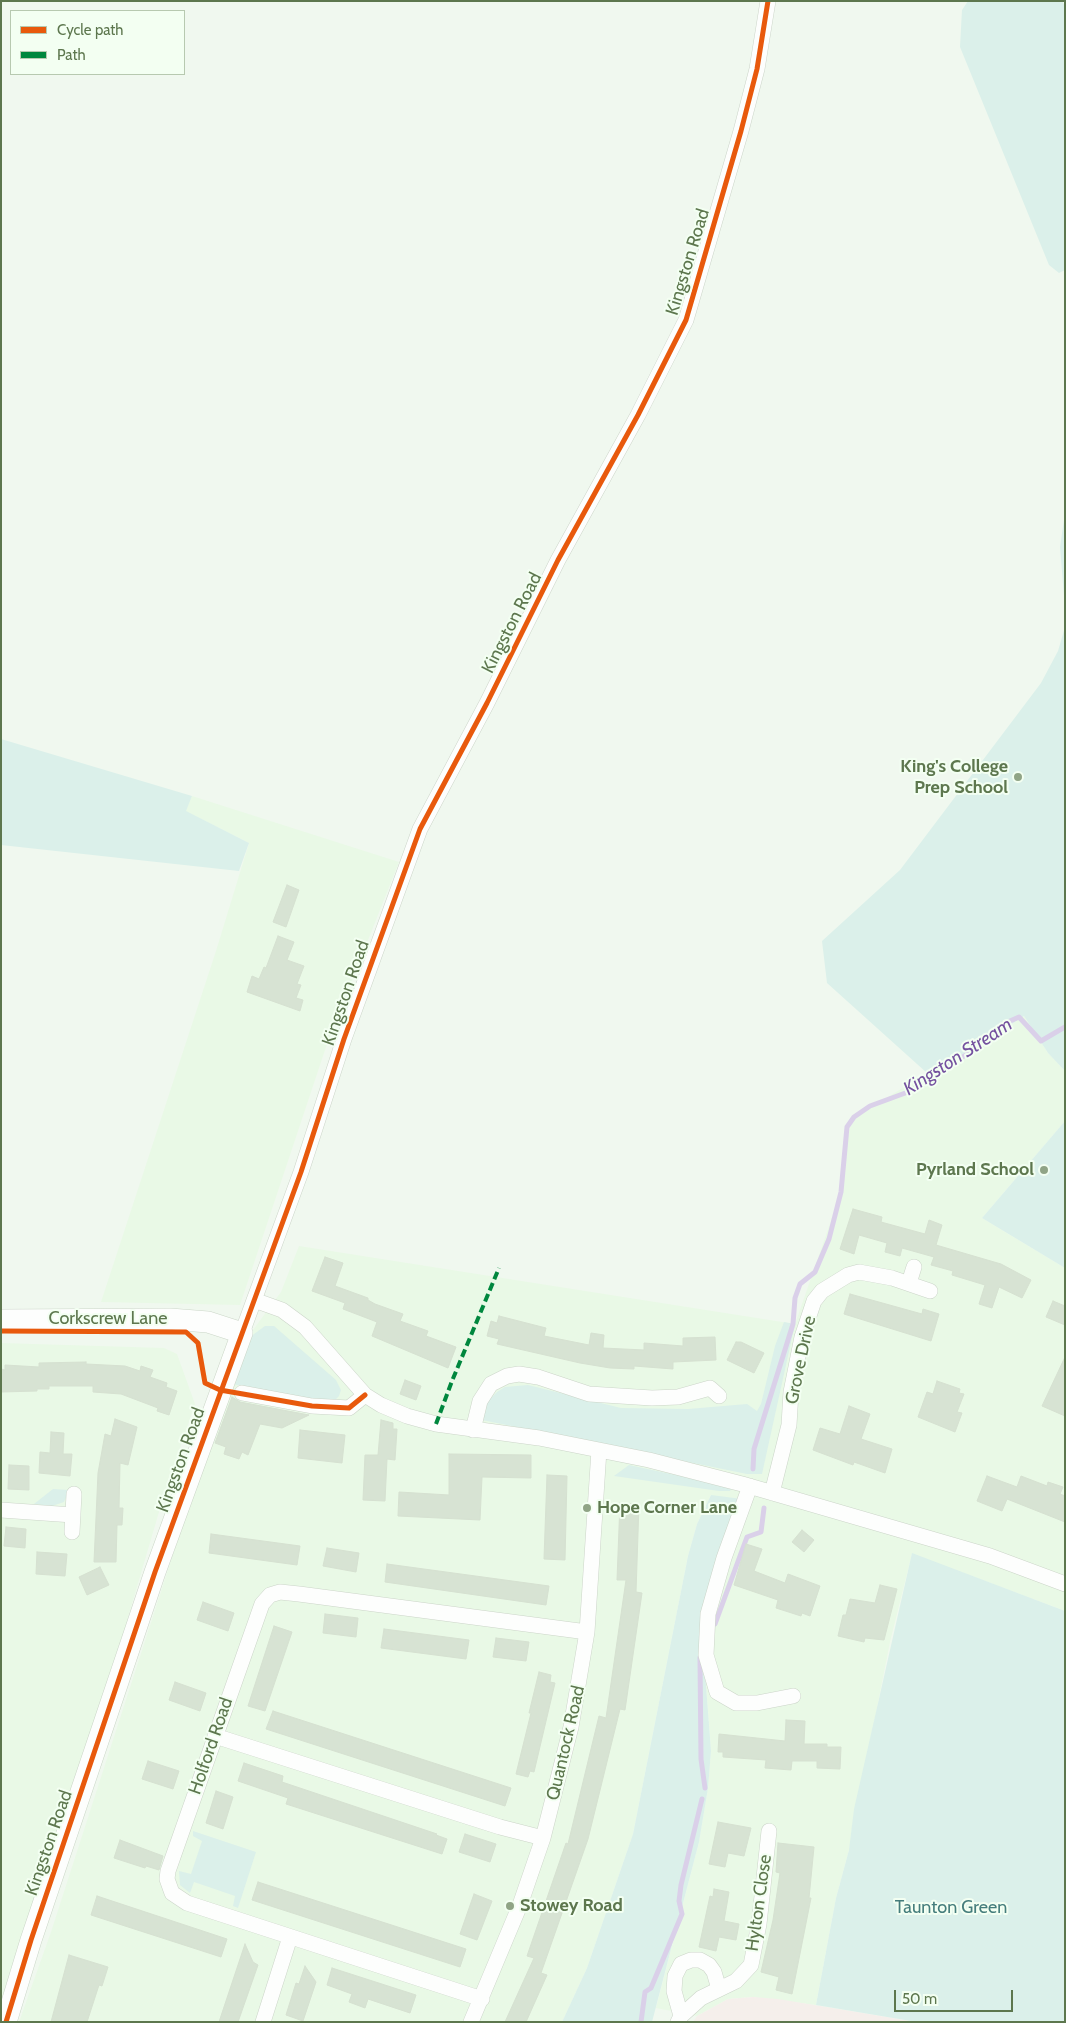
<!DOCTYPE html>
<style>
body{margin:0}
#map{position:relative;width:1066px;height:2023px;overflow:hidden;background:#f0f8ef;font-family:Cabin,sans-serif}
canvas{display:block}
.frame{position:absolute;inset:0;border:2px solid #5d774e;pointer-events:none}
.legend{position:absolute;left:10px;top:10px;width:175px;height:65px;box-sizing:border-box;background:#f3fff2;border:1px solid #b7c9b0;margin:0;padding:6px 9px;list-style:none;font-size:15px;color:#5d774e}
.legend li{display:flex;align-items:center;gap:10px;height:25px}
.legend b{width:25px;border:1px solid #b7c9b0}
.scale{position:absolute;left:894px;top:1990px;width:119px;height:22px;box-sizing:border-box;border:2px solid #5d774e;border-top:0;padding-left:6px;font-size:15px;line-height:18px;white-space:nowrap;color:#5d774e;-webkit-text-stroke:4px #f3fff2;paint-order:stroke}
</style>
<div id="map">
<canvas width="1066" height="2023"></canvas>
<div class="frame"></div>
<ul class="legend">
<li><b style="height:6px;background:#e8590c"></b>Cycle path</li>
<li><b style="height:6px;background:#00873e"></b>Path</li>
</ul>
<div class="scale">50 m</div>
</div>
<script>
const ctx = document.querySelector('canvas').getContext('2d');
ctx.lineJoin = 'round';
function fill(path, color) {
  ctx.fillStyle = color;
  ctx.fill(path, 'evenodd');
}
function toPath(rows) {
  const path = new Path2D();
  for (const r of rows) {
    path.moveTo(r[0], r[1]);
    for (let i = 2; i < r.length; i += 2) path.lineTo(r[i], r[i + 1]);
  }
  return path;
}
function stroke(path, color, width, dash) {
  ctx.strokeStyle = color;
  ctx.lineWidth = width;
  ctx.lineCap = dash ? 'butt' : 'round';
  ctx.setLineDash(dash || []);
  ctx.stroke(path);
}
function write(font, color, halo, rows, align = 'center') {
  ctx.font = font + ' Cabin,sans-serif';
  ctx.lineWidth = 4;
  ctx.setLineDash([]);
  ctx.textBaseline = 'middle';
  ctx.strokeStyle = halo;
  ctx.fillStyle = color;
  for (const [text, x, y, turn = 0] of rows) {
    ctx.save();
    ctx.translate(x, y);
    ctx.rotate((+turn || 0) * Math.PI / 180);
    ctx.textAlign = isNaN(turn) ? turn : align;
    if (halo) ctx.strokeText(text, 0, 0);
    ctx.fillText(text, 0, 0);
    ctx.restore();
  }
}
fill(toPath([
 [192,796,399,862,328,1041,240,1305,101,1302,216,951,249,843,185,811],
 [1024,1016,1048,1053,1065,1071,1065,1121,982,1218,1065,1268,1065,1611,912,1554,890,1642,849,1850,836,1898,816,2005,753,1997,728,1999,697,2016,656,2008,699,1842,708,1788,711,1751,701,1620,711,1495,697,1524,688,1556,633,1834,587,1968,562,2022,19,2022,51,1932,176,1545,228,1396,253,1330,281,1292,299,1246,795,1324,841,1192,843,1158,852,1119,927,1073,942,1070],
 [1,1343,164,1348,177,1354,195,1404,164,1495,124,1631,1,2001]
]), '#e9f9e6');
fill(toPath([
 [753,1997,778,1999,917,2022,693,2022,697,2016,728,1999]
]), '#f5efeb');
fill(toPath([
 [968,1,1062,1,1065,6,1065,270,1059,273,1049,265,960,47,962,10],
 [1065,513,1065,608,1060,547],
 [1065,627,1065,1071,1048,1053,1024,1016,942,1070,927,1073,827,983,822,941,900,870,1041,683,1058,651],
 [1,739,192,796,186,811,249,843,239,871,1,845],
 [1065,1121,1065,1268,982,1218],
 [784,1322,795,1324,762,1474,747,1474,482,1420,487,1402,497,1392,505,1387,528,1385,621,1408,688,1409,747,1404,757,1411,761,1404,775,1346],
 [265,1326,274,1326,336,1380,341,1390,339,1396,333,1402,319,1401,232,1384,250,1337],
 [629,1465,722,1485,731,1489,730,1491,719,1491,614,1476],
 [53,1489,69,1490,64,1502,52,1506,34,1504],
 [711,1495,742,1499,701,1620,711,1751,708,1788,699,1842,652,2022,562,2022,587,1968,633,1834,688,1556,697,1524],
 [912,1553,1065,1611,1065,2022,917,2022,816,2005,836,1898,849,1850,854,1809],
 [193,1831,256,1852,238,1908,233,1906,235,1896,194,1882,190,1893,180,1885,179,1871,191,1874,202,1841,193,1836]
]), '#dbf0ea');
stroke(toPath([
 [753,1469,754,1449,793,1324,795,1298,800,1284,815,1272,829,1239,841,1192,847,1127,854,1117,870,1106,908,1092,986,1042,1001,1025,1019,1017,1041,1041,1065,1027],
 [715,1624,747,1537,761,1532,764,1508],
 [700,1657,701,1759,705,1788],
 [641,2022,645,1992,651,1988,682,1914,679,1901,681,1885,702,1799]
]), '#dad0e9', 5);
const building = toPath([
 [287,885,299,890,286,927,273,922,287,885],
 [278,936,294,942,287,960,304,966,297,984,301,985,296,998,303,1000,300,1011,247,992,252,976,259,979,264,967,266,968,278,936],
 [853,1209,882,1217,881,1222,925,1234,929,1220,942,1225,936,1245,1001,1264,1031,1280,1022,1298,999,1287,992,1308,979,1304,985,1285,952,1275,953,1271,931,1265,934,1257,902,1248,900,1256,885,1252,887,1243,859,1235,854,1254,840,1249,853,1209],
 [325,1257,343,1263,335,1286,368,1298,368,1300,375,1304,403,1314,400,1321,428,1331,426,1336,456,1347,448,1368,372,1336,377,1322,343,1309,345,1303,312,1291,325,1257],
 [850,1294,922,1314,923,1309,939,1314,931,1341,844,1314,850,1294],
 [1053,1301,1065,1306,1065,1325,1046,1317,1053,1301],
 [499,1316,546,1328,544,1336,589,1345,591,1333,604,1335,603,1348,644,1350,644,1343,683,1346,683,1338,715,1337,716,1360,673,1362,673,1369,634,1366,634,1369,610,1368,580,1363,497,1344,499,1339,487,1336,491,1321,497,1323,499,1316],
 [736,1342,741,1342,764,1353,754,1373,727,1360,736,1342],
 [1065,1357,1065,1416,1042,1406,1065,1357],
 [86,1362,86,1364,125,1366,140,1371,141,1366,153,1370,150,1377,167,1383,166,1387,177,1391,169,1415,157,1411,158,1408,121,1394,93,1392,93,1386,49,1386,49,1389,37,1389,37,1391,1,1392,1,1369,5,1370,5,1365,39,1367,39,1363,86,1362],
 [405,1380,421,1386,416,1400,400,1394,405,1380],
 [937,1381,960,1389,959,1393,964,1394,957,1412,962,1413,955,1432,918,1417,927,1392,933,1394,937,1381],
 [232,1397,240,1402,309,1415,282,1428,260,1424,248,1455,242,1452,239,1459,224,1454,226,1447,215,1443,232,1397],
 [849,1406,870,1414,861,1439,892,1449,885,1473,854,1462,853,1465,813,1450,820,1428,840,1434,849,1406],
 [115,1419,137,1427,128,1465,120,1463,119,1508,123,1508,122,1525,117,1525,116,1562,94,1562,98,1473,105,1434,111,1436,115,1419],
 [381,1420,393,1423,393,1429,397,1429,395,1460,387,1459,385,1501,363,1500,365,1455,378,1455,381,1420],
 [300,1430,345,1435,342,1463,298,1458,300,1430],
 [51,1432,64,1433,63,1454,72,1454,70,1476,39,1473,40,1452,50,1453,51,1432],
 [449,1454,531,1455,531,1478,482,1477,480,1520,398,1516,399,1492,449,1495,449,1454],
 [9,1465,29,1466,29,1490,8,1489,9,1465],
 [547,1475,567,1476,565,1560,544,1559,547,1475],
 [987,1476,1017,1487,1021,1476,1047,1486,1048,1482,1063,1487,1060,1494,1065,1496,1065,1522,1007,1499,1002,1511,977,1501,987,1476],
 [620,1503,639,1504,636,1592,642,1593,625,1710,620,1709,588,1839,541,1973,547,1975,526,2022,505,2022,534,1958,527,1956,566,1843,568,1844,599,1716,606,1718,626,1580,617,1580,620,1503],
 [6,1527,26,1529,25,1548,4,1546,6,1527],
 [802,1530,814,1540,804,1552,792,1542,802,1530],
 [211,1534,300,1546,297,1565,209,1553,211,1534],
 [746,1544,762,1549,754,1571,785,1583,788,1574,820,1586,810,1616,802,1613,801,1616,776,1608,778,1600,734,1585,746,1544],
 [327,1548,359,1553,356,1572,323,1566,327,1548],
 [37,1552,67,1554,65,1576,36,1574,37,1552],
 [387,1564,549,1586,546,1605,385,1582,387,1564],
 [100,1567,109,1585,87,1595,79,1577,100,1567],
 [880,1585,897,1589,884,1640,865,1638,864,1642,838,1636,843,1615,846,1615,850,1599,875,1603,880,1585],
 [203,1602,234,1613,228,1631,197,1620,203,1602],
 [325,1614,358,1618,356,1637,323,1633,325,1614],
 [274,1626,292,1632,265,1711,248,1706,274,1626],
 [384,1629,469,1640,466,1659,381,1648,384,1629],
 [496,1638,529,1642,526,1661,493,1657,496,1638],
 [539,1672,551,1675,550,1682,555,1683,534,1772,530,1771,528,1777,516,1774,531,1713,529,1713,539,1672],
 [175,1682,206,1693,200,1711,169,1700,175,1682],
 [273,1711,511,1788,505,1806,266,1729,273,1711],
 [786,1720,805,1721,804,1744,827,1744,827,1747,841,1747,840,1769,817,1768,817,1761,792,1761,791,1770,765,1768,766,1760,723,1757,723,1752,718,1752,719,1734,785,1741,786,1720],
 [148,1761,179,1771,173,1789,142,1779,148,1761],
 [244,1763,283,1776,282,1782,437,1834,436,1835,447,1839,442,1854,286,1804,288,1798,238,1781,244,1763],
 [216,1791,233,1797,223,1829,206,1823,216,1791],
 [718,1822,751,1828,744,1856,728,1853,725,1867,709,1864,718,1822],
 [465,1834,496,1844,490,1862,459,1852,465,1834],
 [120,1840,163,1856,159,1870,146,1866,145,1868,114,1858,120,1840],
 [778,1843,814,1847,809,1898,811,1898,792,1994,776,1990,779,1977,761,1972,773,1920,780,1873,776,1872,778,1843],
 [258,1882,466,1949,460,1967,252,1900,258,1882],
 [714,1889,729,1892,724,1921,739,1924,736,1940,719,1937,716,1951,699,1947,710,1896,713,1897,714,1889],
 [474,1894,492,1901,477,1940,460,1934,474,1894],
 [97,1896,227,1939,221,1957,91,1915,97,1896],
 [245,1944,253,1962,258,1965,238,2022,219,2022,245,1944],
 [69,1955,108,1967,102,1986,99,1985,87,2022,51,2022,69,1955],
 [305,1966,316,1982,303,2021,286,2015,296,1983,299,1984,305,1966],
 [332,1968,416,1995,410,2013,368,1999,365,2008,349,2002,352,1994,327,1985,332,1968]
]);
fill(building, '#d7e3d3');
stroke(building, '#d6e1d1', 1);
const street = toPath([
 [909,1283,914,1267],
 [254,1300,282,1310,305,1327,365,1395,381,1405,407,1416,436,1424,539,1438,649,1460,742,1484,990,1556,1065,1584],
 [242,1333,301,1172,344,1039,420,829,487,703,558,560,638,415,686,320,741,131,757,69,768,1],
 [242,1393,312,1406,349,1408,365,1395],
 [473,1430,480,1401,491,1384,507,1376,519,1374,538,1377,589,1394,652,1398,678,1397,710,1388,719,1396],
 [750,1486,724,1558,708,1614,706,1655,717,1692,736,1703,757,1703,793,1696],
 [772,1493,789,1425,791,1392,802,1337,814,1301,822,1291,848,1275,859,1272,892,1278,930,1291],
 [1,1510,73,1515],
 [72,1532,74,1494],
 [215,1736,500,1827,543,1838],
 [482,1999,187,1903,172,1893,167,1879,168,1871,262,1604,270,1595,280,1592,299,1594,587,1632],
 [681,2016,674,1991,675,1976,681,1964,691,1960,700,1960,709,1965,714,1972,719,1989],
 [263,2022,290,1937],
 [471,2022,520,1905,543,1838,571,1727,587,1632,599,1450],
 [678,2022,681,2016,701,1998,736,1981,751,1965,759,1924,769,1831]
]);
const secondary = toPath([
 [1,1320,170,1319,208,1322,242,1333,155,1572,31,1940,6,2022]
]);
stroke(street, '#ccd5c9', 16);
stroke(secondary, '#cbd6c8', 22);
stroke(street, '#fdfefd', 15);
stroke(secondary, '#fdfefd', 21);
stroke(toPath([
 [436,1424,452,1381,499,1268]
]), '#00873e', 4, [8, 4]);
stroke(toPath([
 [1,1331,186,1332,198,1343,205,1383,220,1390,312,1406,349,1408,365,1395],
 [6,2022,31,1940,155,1572,301,1172,344,1039,420,829,487,703,558,560,638,415,686,320,741,131,757,69,768,1]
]), '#e8590c', 5);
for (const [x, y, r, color] of [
 [1018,777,5,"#90a486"],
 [1044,1170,5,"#90a486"],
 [587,1508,5,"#90a486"],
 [510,1906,5,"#90a486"]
]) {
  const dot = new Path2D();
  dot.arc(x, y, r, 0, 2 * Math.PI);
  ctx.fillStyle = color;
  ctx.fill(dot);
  stroke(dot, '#f3fff2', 2);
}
write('18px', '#5d774e', '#f3fff2', [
 ["Kingston Road",688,262,-73],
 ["Kingston Road",512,623,-63],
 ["Kingston Road",346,993,-71],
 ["Corkscrew Lane",108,1319],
 ["Grove Drive",801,1360,-78],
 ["Kingston Road",181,1460,-70],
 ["Quantock Road",566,1743,-77],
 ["Holford Road",211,1746,-71],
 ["Kingston Road",49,1843,-71],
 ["Hylton Close",759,1903,-82]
]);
write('bold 18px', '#5d774e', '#f3fff2', [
 ["King's College",1008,767],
 ["Prep School",1008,788],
 ["Pyrland School",1034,1170],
 ["Hope Corner Lane",597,1508,"left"],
 ["Stowey Road",520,1906,"left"]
], 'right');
write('18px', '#457d7c', '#f3fff2', [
 ["Taunton Green",951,1908]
]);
write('italic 19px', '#74519f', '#f3fff2', [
 ["Kingston Stream",958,1057,-33]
]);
</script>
